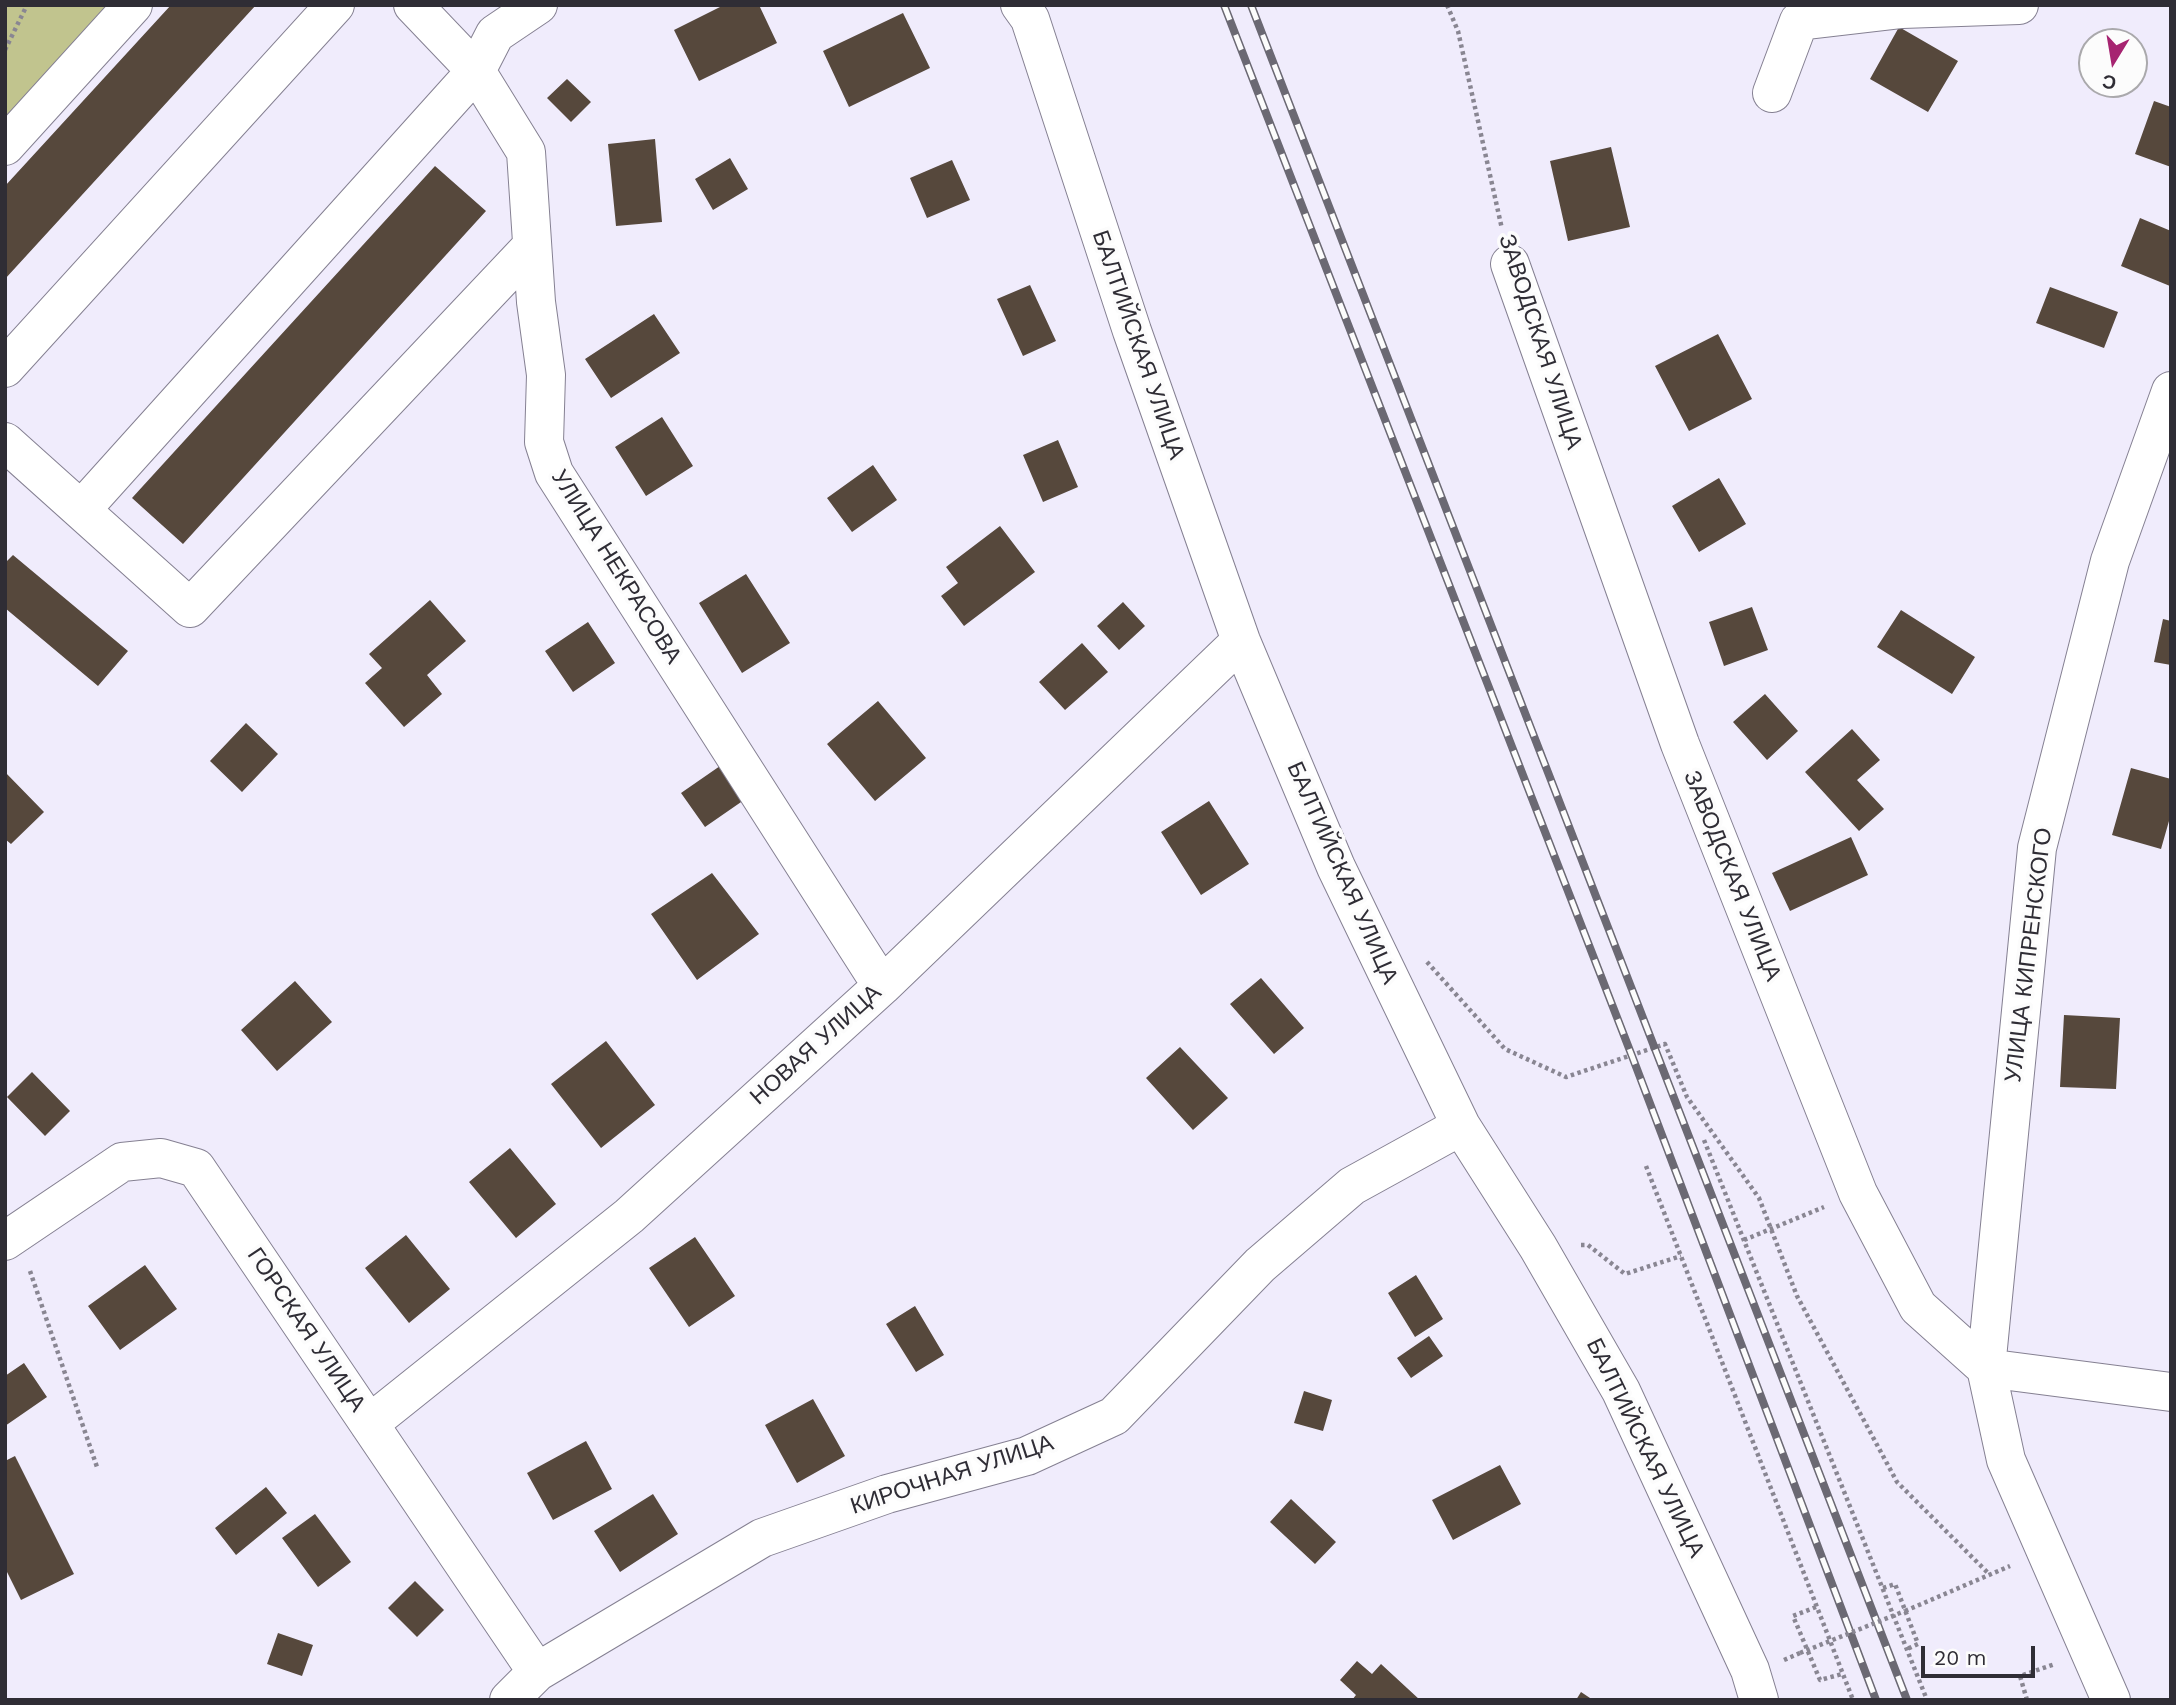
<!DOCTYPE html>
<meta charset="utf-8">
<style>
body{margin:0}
#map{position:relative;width:2176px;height:1705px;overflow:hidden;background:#f0ecfc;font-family:"Work Sans",sans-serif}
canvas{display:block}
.frame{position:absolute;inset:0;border:7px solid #2f2d35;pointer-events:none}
.north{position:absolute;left:2078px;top:28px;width:70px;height:70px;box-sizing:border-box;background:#fcfcfc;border:2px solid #aaa9ac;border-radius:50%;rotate:191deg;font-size:19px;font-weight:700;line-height:28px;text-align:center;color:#2f2d35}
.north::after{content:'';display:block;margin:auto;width:24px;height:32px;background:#a62471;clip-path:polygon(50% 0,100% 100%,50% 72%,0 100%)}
.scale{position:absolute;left:1921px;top:1646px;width:114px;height:32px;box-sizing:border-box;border:4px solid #2f2d35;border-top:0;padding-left:9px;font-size:21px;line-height:24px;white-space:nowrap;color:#2f2d35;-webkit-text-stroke:5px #fcfcfc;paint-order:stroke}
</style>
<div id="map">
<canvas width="2176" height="1705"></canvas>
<div class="frame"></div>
<div class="north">С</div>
<div class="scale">20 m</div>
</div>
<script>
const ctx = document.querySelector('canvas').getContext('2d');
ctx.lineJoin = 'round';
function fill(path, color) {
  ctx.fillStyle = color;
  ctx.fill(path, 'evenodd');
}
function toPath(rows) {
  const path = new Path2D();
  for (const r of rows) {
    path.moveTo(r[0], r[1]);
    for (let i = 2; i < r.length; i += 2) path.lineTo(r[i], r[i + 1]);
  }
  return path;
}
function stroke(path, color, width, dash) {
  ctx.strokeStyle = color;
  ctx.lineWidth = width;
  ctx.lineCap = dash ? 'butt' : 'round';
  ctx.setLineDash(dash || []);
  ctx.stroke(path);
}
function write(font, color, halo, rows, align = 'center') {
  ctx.font = font + ' "Work Sans",sans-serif';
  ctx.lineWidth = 7;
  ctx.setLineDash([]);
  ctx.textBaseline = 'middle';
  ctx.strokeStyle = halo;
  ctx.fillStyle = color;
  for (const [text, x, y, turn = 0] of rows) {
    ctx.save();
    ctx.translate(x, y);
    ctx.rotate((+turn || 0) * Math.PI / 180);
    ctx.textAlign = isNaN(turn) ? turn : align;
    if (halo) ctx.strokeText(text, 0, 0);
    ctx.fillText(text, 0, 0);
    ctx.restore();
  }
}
fill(toPath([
 [5,5,110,5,5,123]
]), '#c1c48e');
fill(toPath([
 [171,5,256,5,5,279,5,186],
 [724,5,759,5,777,43,699,81,674,30],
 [903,13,930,68,849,107,823,51],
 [1899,27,1958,61,1928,112,1870,79],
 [567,79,591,102,571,122,547,98],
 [2154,101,2171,107,2171,167,2135,154],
 [655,139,662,222,616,226,608,144],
 [1611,147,1630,227,1568,241,1550,161],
 [730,158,748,189,713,210,695,179],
 [952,160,970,200,927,218,910,178],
 [435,166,486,211,183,544,132,498],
 [2140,218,2171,231,2170,286,2121,266],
 [1030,285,1056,341,1023,356,997,299],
 [2050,287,2118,312,2104,348,2036,323],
 [654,314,680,353,611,398,585,359],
 [1718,334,1752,399,1689,431,1655,366],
 [662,417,693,466,646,496,615,447],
 [1058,440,1078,487,1043,502,1023,455],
 [873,465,897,500,852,532,827,498],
 [1719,478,1746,524,1699,552,1672,506],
 [1000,526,1035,572,964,626,941,596,958,583,946,567],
 [13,555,128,651,98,686,5,608,5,563],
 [746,574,790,643,742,673,699,603],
 [430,600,466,641,427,675,442,694,404,727,365,683,382,668,369,654],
 [1123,602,1145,626,1119,650,1097,626],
 [1752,607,1768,650,1724,666,1709,622],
 [1901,610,1975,657,1952,694,1877,647],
 [2163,619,2171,621,2171,665,2154,662],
 [588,622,615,663,573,692,545,651],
 [1082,643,1108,672,1065,710,1039,682],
 [1765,694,1798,731,1767,760,1733,722],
 [878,701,926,758,875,801,827,744],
 [246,723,278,754,242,792,210,761],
 [1852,729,1880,760,1857,780,1884,809,1859,831,1805,772],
 [720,766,744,800,705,827,681,793],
 [2131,768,2171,779,2171,814,2161,849,2112,835],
 [5,772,44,812,11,844,5,839],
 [1209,801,1249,864,1201,895,1161,832],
 [1851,837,1868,875,1790,911,1772,873],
 [712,873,759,934,697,980,651,914],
 [1261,978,1304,1028,1274,1054,1230,1004],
 [295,981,332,1022,277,1071,241,1030],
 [2064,1015,2120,1018,2116,1089,2060,1087],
 [606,1041,655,1105,601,1148,551,1084],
 [1180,1047,1228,1098,1193,1130,1146,1078],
 [32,1072,70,1111,45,1136,7,1097],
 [510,1148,556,1204,516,1238,469,1182],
 [406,1235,450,1289,409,1323,365,1268],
 [695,1237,735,1296,689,1327,649,1268],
 [145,1265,177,1309,120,1350,88,1306],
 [1416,1275,1443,1319,1415,1337,1388,1293],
 [915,1306,944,1355,916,1372,886,1324],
 [1429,1336,1443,1356,1411,1378,1397,1358],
 [24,1363,47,1397,5,1426,5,1376],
 [1304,1391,1332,1400,1323,1431,1294,1423],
 [813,1399,845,1456,797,1483,765,1425],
 [586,1441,612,1489,553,1520,527,1473],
 [15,1456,74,1574,21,1600,5,1568,5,1461],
 [1500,1465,1521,1504,1453,1540,1432,1500],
 [266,1487,287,1513,236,1555,215,1528],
 [653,1494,678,1534,620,1572,594,1531],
 [1291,1499,1336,1542,1315,1564,1270,1522],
 [315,1514,351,1562,318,1587,282,1538],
 [415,1581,444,1610,417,1637,388,1608],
 [278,1633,313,1645,302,1676,267,1664],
 [1357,1661,1372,1674,1381,1664,1420,1700,1352,1700,1356,1695,1340,1680],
 [1581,1692,1593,1700,1576,1700]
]), '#56483c');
const minor = toPath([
 [413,5,476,71,526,152,536,302,546,375,544,442,554,473,882,986],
 [1020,5,1030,19,1132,331,1241,641,1336,867,1461,1126,1538,1247,1621,1391,1750,1670,1759,1700],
 [1772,93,1799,21,1902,9,2019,5],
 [5,146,133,5],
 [1510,264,1680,744,1858,1193,1918,1307,1986,1368,2006,1460,2111,1700],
 [5,368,335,5],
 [5,442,190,608,532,246],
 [81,510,476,71,495,34,538,5],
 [5,1241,122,1162,161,1158,196,1168,537,1672],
 [1986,1368,2037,848,2110,561,2171,391],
 [1986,1368,2171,1392],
 [369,1424,629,1216,882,986,1241,641],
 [509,1700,537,1672,762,1538,887,1494,1027,1456,1114,1416,1260,1265,1352,1186,1461,1126]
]);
stroke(minor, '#858092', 40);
stroke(toPath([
 [1447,5,1458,31,1502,229],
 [5,50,27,5],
 [1427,962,1505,1049,1566,1077,1665,1044,1687,1097,1759,1198,1797,1296,1897,1482,1989,1574],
 [1704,1140,1927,1700],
 [1646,1166,1853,1700],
 [1744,1240,1824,1207],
 [1581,1245,1588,1245,1625,1274,1681,1256],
 [30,1271,97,1467],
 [1883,1588,1895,1584,1918,1644,1907,1649],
 [1816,1607,1793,1616,1820,1680,1842,1674],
 [1905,1611,2010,1566],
 [1784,1660,1800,1653],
 [2027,1700,2020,1676,2055,1664]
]), '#898692', 4.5, [3.5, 3.5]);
stroke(minor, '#fff', 38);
const rail = toPath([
 [1224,5,1632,1056,1876,1700],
 [1251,5,1907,1700]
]);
stroke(rail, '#6b6973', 8);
stroke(rail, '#fcfcfc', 5, [16]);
stroke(toPath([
 [1800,1653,1905,1611]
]), '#898692', 4.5, [3.5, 3.5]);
write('23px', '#2f2d35', '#fcfcfc', [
 ["ЗАВОДСКАЯ УЛИЦА",1540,342,72],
 ["БАЛТИЙСКАЯ УЛИЦА",1138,345,71],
 ["УЛИЦА НЕКРАСОВА",616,567,58],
 ["БАЛТИЙСКАЯ УЛИЦА",1342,873,66],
 ["ЗАВОДСКАЯ УЛИЦА",1732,876,68],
 ["УЛИЦА КИПРЕНСКОГО",2029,955,-83],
 ["НОВАЯ УЛИЦА",816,1045,-42],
 ["ГОРСКАЯ УЛИЦА",306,1330,56],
 ["БАЛТИЙСКАЯ УЛИЦА",1645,1448,64],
 ["КИРОЧНАЯ УЛИЦА",952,1475,-18]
]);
</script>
